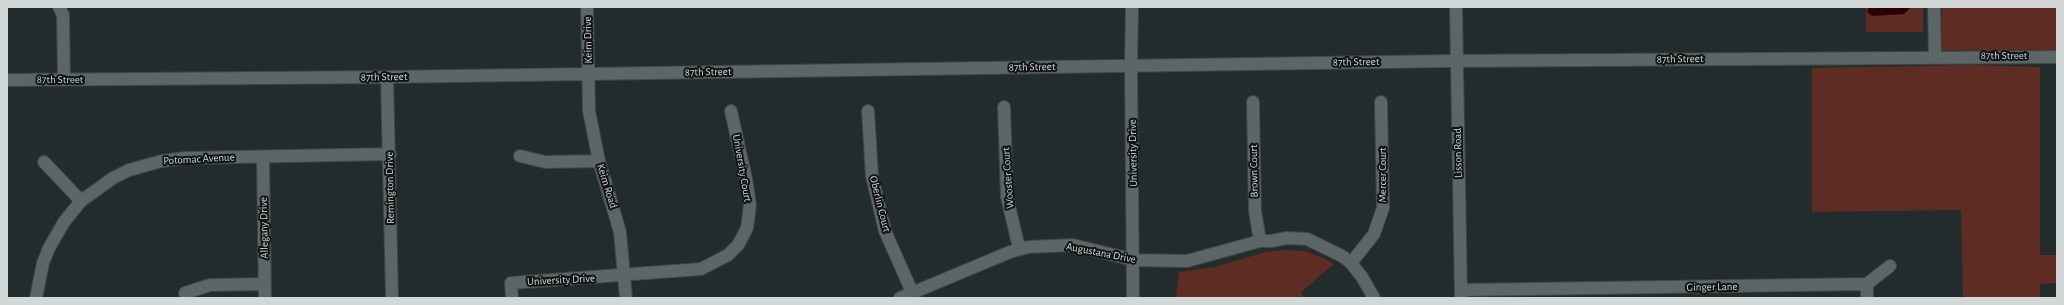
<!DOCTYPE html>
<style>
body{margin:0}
#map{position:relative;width:2064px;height:305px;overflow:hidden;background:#232c2c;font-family:"Alegreya Sans",sans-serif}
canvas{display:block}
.frame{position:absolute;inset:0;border:8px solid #d2d8d8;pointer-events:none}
</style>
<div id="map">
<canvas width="2064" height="305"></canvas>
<div class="frame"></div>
</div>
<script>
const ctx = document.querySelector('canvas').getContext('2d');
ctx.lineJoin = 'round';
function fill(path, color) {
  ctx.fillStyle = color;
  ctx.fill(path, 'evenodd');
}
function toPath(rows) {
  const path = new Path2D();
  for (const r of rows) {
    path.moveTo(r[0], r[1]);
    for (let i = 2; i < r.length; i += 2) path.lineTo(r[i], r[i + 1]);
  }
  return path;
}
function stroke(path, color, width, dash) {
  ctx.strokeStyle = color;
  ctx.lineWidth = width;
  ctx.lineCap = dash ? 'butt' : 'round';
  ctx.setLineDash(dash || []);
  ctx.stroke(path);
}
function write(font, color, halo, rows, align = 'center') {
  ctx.font = font + ' "Alegreya Sans",sans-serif';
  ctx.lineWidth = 4;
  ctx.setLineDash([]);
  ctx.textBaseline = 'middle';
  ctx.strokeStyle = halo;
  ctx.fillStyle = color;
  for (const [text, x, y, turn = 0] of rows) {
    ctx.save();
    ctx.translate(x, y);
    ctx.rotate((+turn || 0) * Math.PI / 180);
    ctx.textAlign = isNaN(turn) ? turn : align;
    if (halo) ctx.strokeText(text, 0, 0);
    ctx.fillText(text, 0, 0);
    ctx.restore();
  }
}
fill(toPath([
 [1866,7,1923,7,1923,32,1866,32],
 [1942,7,2057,7,2057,51,1940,50],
 [1972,65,2040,67,2040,255,2057,255,2057,283,2040,284,2040,298,1963,298,1961,210,1812,212,1812,68],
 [1283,250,1305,251,1321,257,1334,264,1301,292,1304,298,1176,298,1179,272,1214,267,1266,252]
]), '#5e2c23');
fill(toPath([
 [1869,7,1910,7,1910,8,1904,14,1872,16,1867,12]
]), '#2b0000');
const minor = toPath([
 [59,7,63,15,64,80],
 [587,7,589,111,599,161,620,232,626,298],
 [1132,7,1131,66,1133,298],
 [1456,7,1461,298],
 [1934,7,1935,57],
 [387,77,392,298],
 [7,80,387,77,1449,61,2057,57],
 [1253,102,1255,211,1260,241],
 [1004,107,1007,197,1019,248],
 [868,111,872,176,885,231,912,292],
 [520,156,545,162,599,161],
 [263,157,265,298],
 [44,162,81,201],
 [1351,263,1374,234,1383,208,1381,102],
 [1867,284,1890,266],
 [1867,284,1867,298],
 [1461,290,1867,284],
 [185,293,210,285,265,284],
 [36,298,43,263,49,248,64,222,81,201,113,178,129,170,162,161,186,158,390,154],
 [512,298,511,283,701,269,728,255,738,245,747,228,750,205,746,179,731,111],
 [900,298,1010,252,1028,247,1073,245,1134,260,1187,261,1260,241,1271,241,1287,238,1307,239,1342,256,1351,263,1362,277,1374,298]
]);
stroke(minor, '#3f4747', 14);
stroke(minor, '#5c6666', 12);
write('11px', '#d2d8d8', '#101313', [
 ["Keim Drive",588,40,-91],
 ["87th Street",2004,56],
 ["87th Street",1680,59,-1],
 ["87th Street",1356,62,-1],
 ["87th Street",1032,67,-1],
 ["87th Street",708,72,-1],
 ["87th Street",384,77,-1],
 ["87th Street",60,80],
 ["University Drive",1133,153,-91],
 ["Lisson Road",1458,153,-91],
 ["Potomac Avenue",199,159,-3],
 ["University Court",742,168,80],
 ["Brown Court",1254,171,-91],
 ["Mercer Court",1383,175,-90],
 ["Wooster Court",1008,178,-94],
 ["Keim Road",607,186,73],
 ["Remington Drive",390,188,-91],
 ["Oberlin Court",880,204,76],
 ["Allegany Drive",264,228,-91],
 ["Augustana Drive",1101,253,11],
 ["University Drive",561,280,-3],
 ["Ginger Lane",1712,287,-1]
]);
</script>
